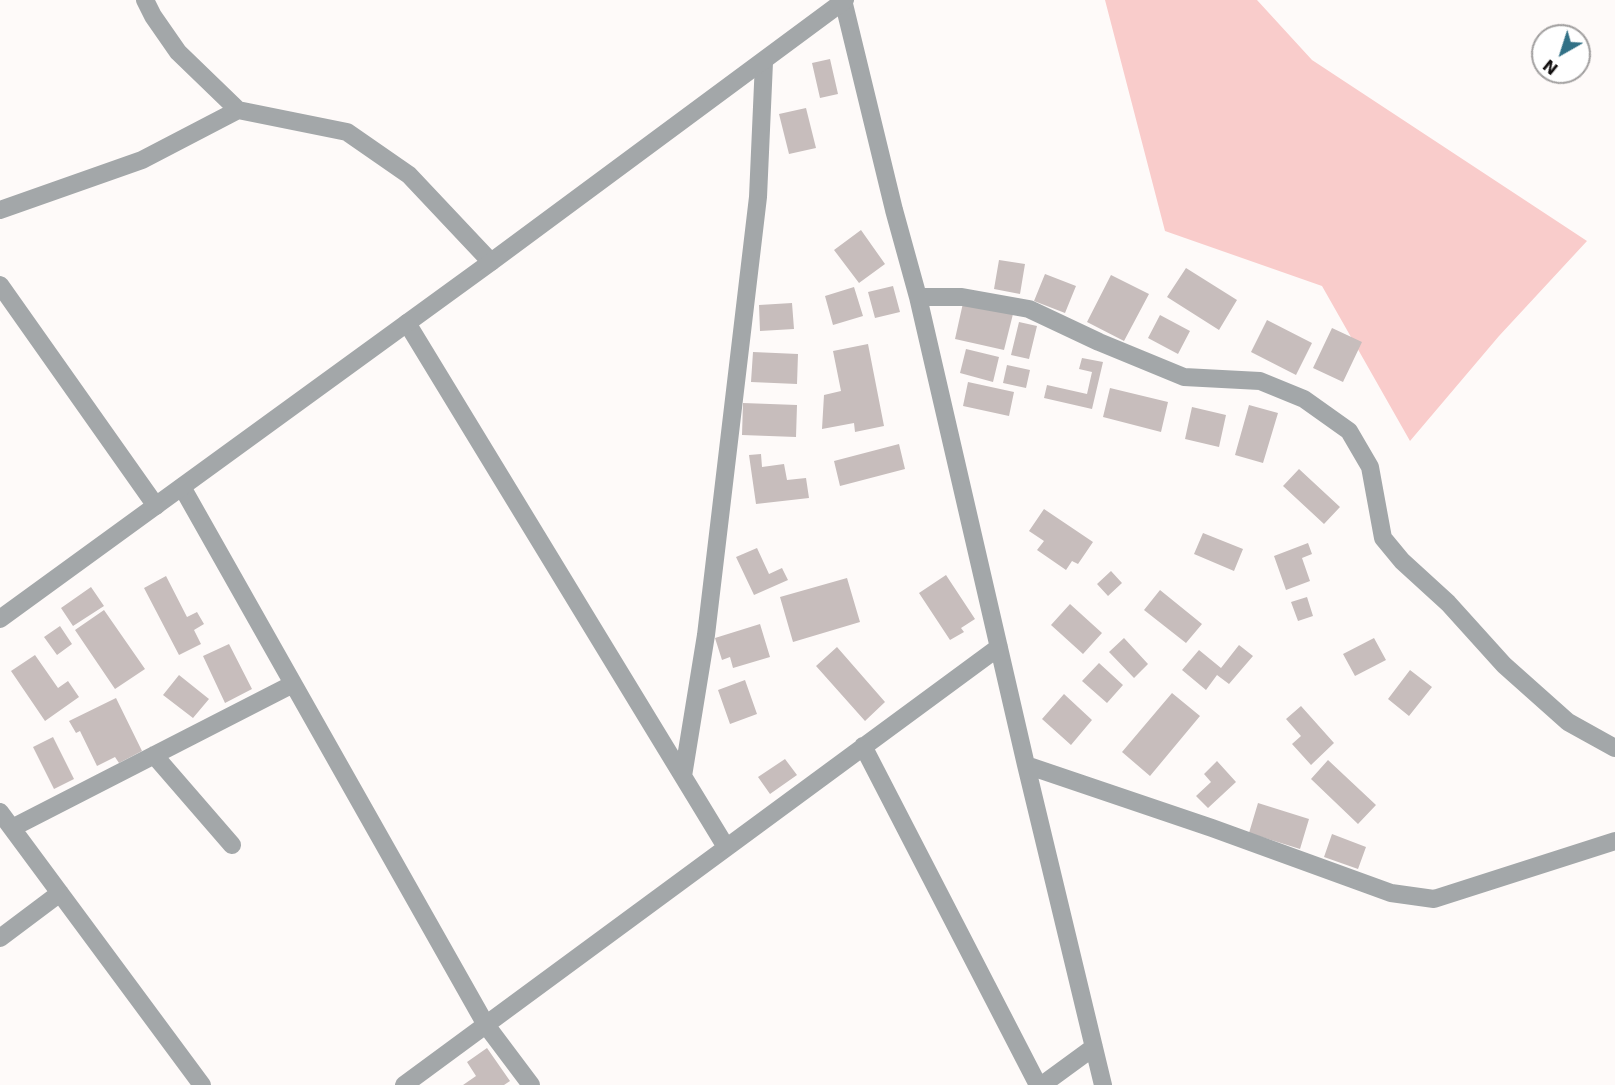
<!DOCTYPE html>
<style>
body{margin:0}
#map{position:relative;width:1615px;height:1085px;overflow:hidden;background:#fefaf9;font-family:"DejaVu Sans",sans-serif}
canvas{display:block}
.north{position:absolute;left:1531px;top:24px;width:60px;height:60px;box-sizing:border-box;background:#fff;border:2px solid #a19f9f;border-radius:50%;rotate:219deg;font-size:16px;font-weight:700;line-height:24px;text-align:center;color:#131010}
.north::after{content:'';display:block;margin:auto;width:21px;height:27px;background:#327186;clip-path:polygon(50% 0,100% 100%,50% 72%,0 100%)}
</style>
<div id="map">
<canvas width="1615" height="1085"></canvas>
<div class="north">N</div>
</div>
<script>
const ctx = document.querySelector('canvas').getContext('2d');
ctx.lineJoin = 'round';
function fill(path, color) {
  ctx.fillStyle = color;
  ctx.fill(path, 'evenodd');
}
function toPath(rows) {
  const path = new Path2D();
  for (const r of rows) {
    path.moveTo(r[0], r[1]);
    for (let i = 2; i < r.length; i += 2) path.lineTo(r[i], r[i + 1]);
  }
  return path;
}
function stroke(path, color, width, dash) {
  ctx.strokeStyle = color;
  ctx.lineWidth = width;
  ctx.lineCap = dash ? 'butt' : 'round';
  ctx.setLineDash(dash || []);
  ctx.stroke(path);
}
fill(toPath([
 [1105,0,1257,0,1312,60,1587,241,1499,336,1410,441,1322,286,1165,231]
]), '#f9cccb');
fill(toPath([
 [830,59,838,94,820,98,812,63],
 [806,108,816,148,789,154,779,114],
 [861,230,885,264,859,283,834,250],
 [999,260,1025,264,1020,294,994,289],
 [1186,268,1237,300,1219,330,1167,297],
 [1045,274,1076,286,1065,313,1034,301],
 [1111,275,1149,294,1124,341,1087,322],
 [893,286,900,312,875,318,868,292],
 [854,287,863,316,833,325,825,296],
 [792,303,794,329,760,331,759,305],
 [963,303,1013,314,1004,350,955,339],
 [1160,315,1190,331,1178,354,1148,338],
 [1267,320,1312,343,1296,375,1251,352],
 [1019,322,1037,326,1029,359,1011,355],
 [1332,328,1362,342,1343,382,1313,368],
 [868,344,884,426,855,432,854,423,822,429,824,395,841,391,833,351],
 [966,349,999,357,993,382,960,373],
 [753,352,798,354,797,384,751,382],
 [1082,358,1103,362,1092,409,1044,398,1047,385,1087,394,1092,372,1079,369],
 [1007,365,1030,370,1026,388,1003,383],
 [968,382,1014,392,1009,416,963,406],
 [1110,388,1168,402,1161,432,1103,417],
 [743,403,797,405,796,437,742,435],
 [1249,405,1278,413,1263,463,1235,455],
 [1192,407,1226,415,1219,447,1185,439],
 [899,444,905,469,840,486,834,461],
 [761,454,762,467,784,464,787,480,806,478,809,498,756,504,749,455],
 [1299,469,1340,507,1324,524,1283,486],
 [1044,509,1093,542,1078,564,1072,561,1066,570,1037,550,1044,541,1029,531],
 [1203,533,1243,549,1234,571,1194,554],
 [1308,543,1312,554,1302,558,1310,581,1286,590,1274,556],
 [757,548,769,574,782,568,788,580,754,595,736,557],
 [1111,571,1122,583,1108,596,1097,584],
 [946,575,975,619,961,628,964,632,950,640,919,593],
 [166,576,187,617,197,612,204,624,194,630,201,644,179,655,144,588],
 [847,578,860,622,793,642,780,597],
 [91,587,104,606,73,626,61,608],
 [1160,590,1202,624,1186,643,1144,610],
 [1307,597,1313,616,1298,621,1291,602],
 [1070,604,1102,633,1083,654,1051,625],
 [104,610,145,669,115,689,75,630],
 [760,624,770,657,733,668,730,657,722,660,715,638],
 [60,626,72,644,57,655,44,637],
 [1124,638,1148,664,1134,678,1109,652],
 [1374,638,1386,660,1355,676,1343,654],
 [229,644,252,689,225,703,203,656],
 [1239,645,1253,656,1229,684,1217,675,1206,690,1182,670,1199,650,1221,668],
 [837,647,885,702,865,721,816,666],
 [35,655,58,688,68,681,79,697,45,721,11,671],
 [1099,663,1123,685,1107,703,1082,681],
 [1410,670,1432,687,1409,716,1388,699],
 [179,675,209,699,193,718,163,695],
 [745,680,757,714,730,724,718,690],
 [1172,693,1200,716,1150,776,1122,752],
 [1064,694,1092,720,1071,745,1042,719],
 [116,698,142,751,119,763,115,757,97,766,80,731,76,733,69,721],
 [1301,706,1334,743,1311,765,1292,744,1301,736,1286,719],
 [53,737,74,779,54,789,33,747],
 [785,759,797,775,770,794,758,777],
 [1328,760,1376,805,1358,824,1311,779],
 [1217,761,1236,782,1208,808,1196,796,1211,782,1204,774],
 [1258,803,1309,819,1300,849,1249,833],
 [1332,834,1366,847,1358,869,1324,857],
 [487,1048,510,1081,504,1085,463,1085,476,1076,467,1062]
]), '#c7bdbc');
stroke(toPath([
 [145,0,153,16,178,52,238,110,347,132,409,175,491,262],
 [843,0,894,210,918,297,1026,765,1103,1085],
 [0,210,142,160,238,110],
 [0,285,156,506],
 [918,297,962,297,1029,309,1099,342,1184,377,1260,381,1304,399,1349,431,1370,467,1383,538,1402,561,1448,603,1504,665,1568,722,1615,748],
 [407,323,726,847],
 [182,487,486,1025,531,1085],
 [863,746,1038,1085],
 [154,755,232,845],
 [1026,765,1212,828,1391,893,1434,899,1615,841],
 [683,776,706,635,758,197,764,62],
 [0,812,202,1085],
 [12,828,293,684],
 [0,938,60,893],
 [404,1085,999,647],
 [1042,1085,1094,1047]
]), '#a3a7a9', 18);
stroke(toPath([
 [0,619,491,262,845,0]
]), '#a3a7a9', 18);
</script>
